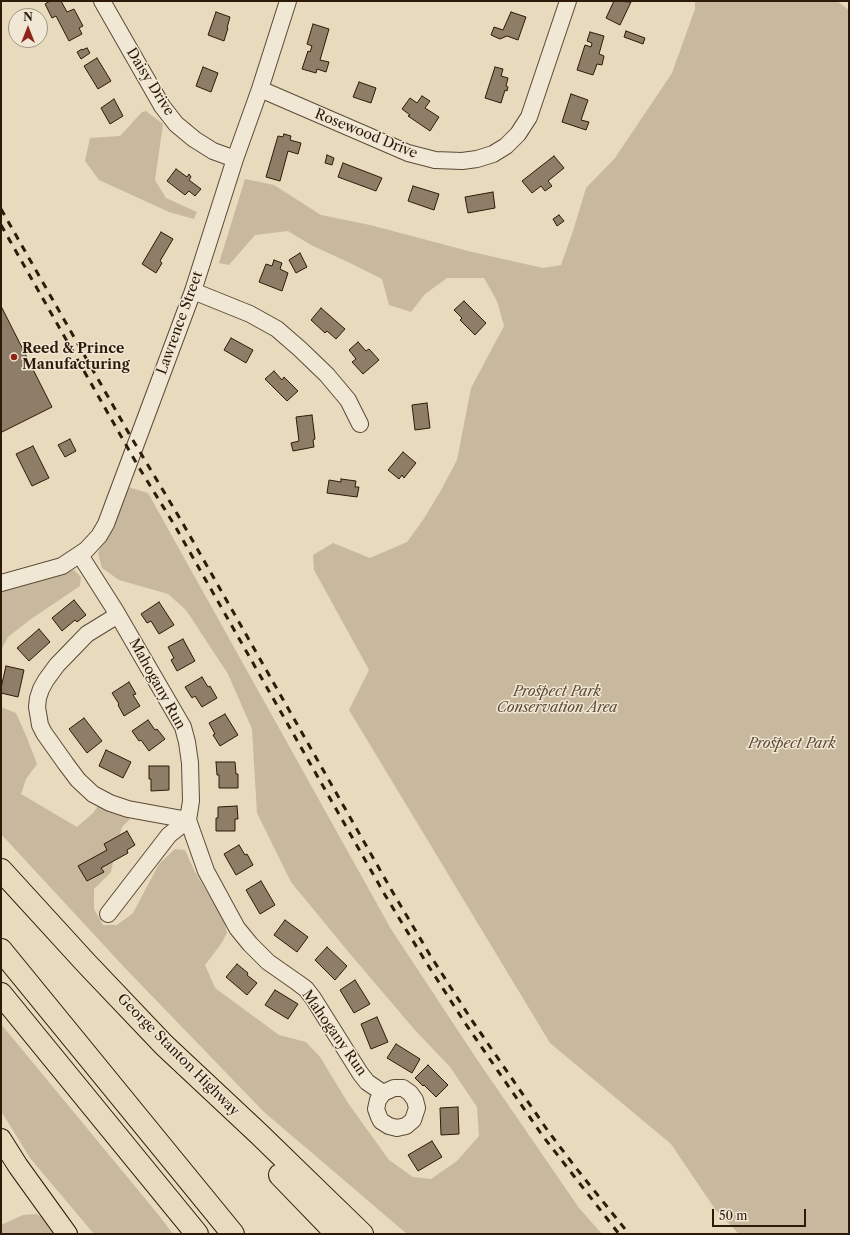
<!DOCTYPE html>
<style>
body{margin:0}
#map{position:relative;width:850px;height:1235px;overflow:hidden;background:#e8dabd;font-family:"Libre Caslon Text",serif}
canvas{display:block}
.frame{position:absolute;inset:0;border:2px solid #2d1a09;pointer-events:none}
.north{position:absolute;left:8px;top:8px;width:40px;height:40px;box-sizing:border-box;background:#f0e7d4;border:1px solid #a29583;border-radius:50%;rotate:0deg;font-size:11px;font-weight:700;line-height:16px;text-align:center;color:#2d1a09}
.north::after{content:'';display:block;margin:auto;width:14px;height:18px;background:#8f2418;clip-path:polygon(50% 0,100% 100%,50% 72%,0 100%)}
.scale{position:absolute;left:712px;top:1209px;width:94px;height:18px;box-sizing:border-box;border:2px solid #2d1a09;border-top:0;padding-left:5px;font-size:12px;line-height:14px;white-space:nowrap;color:#2d1a09;-webkit-text-stroke:3px #f0e7d4;paint-order:stroke}
</style>
<div id="map">
<canvas width="850" height="1235"></canvas>
<div class="frame"></div>
<div class="north">N</div>
<div class="scale">50 m</div>
</div>
<script>
const ctx = document.querySelector('canvas').getContext('2d');
ctx.lineJoin = 'round';
function fill(path, color) {
  ctx.fillStyle = color;
  ctx.fill(path, 'evenodd');
}
function toPath(rows) {
  const path = new Path2D();
  for (const r of rows) {
    path.moveTo(r[0], r[1]);
    for (let i = 2; i < r.length; i += 2) path.lineTo(r[i], r[i + 1]);
  }
  return path;
}
function stroke(path, color, width, dash) {
  ctx.strokeStyle = color;
  ctx.lineWidth = width;
  ctx.lineCap = dash ? 'butt' : 'round';
  ctx.setLineDash(dash || []);
  ctx.stroke(path);
}
function write(font, color, halo, rows, align = 'center') {
  ctx.font = font + ' "Libre Caslon Text",serif';
  ctx.lineWidth = 3;
  ctx.setLineDash([]);
  ctx.textBaseline = 'middle';
  ctx.strokeStyle = halo;
  ctx.fillStyle = color;
  for (const [text, x, y, turn = 0] of rows) {
    ctx.save();
    ctx.translate(x, y);
    ctx.rotate((+turn || 0) * Math.PI / 180);
    ctx.textAlign = isNaN(turn) ? turn : align;
    if (halo) ctx.strokeText(text, 0, 0);
    ctx.fillText(text, 0, 0);
    ctx.restore();
  }
}
fill(toPath([
 [695,1,837,1,849,10,849,1234,739,1234,715,1209,671,1144,550,1043,349,710,369,670,314,570,313,555,333,543,370,558,407,542,423,520,440,492,457,460,471,388,504,326,497,301,484,278,447,278,425,294,411,312,389,305,382,279,350,263,311,245,288,231,255,235,229,265,219,263,245,179,274,185,321,215,370,225,472,252,543,268,561,265,573,231,586,188,615,158,672,73,695,9],
 [146,111,163,124,155,180,166,198,197,212,194,219,169,212,99,180,85,161,90,138,120,136,142,112],
 [128,487,148,493,391,929,476,1058,579,1208,602,1234,407,1234,264,1112,124,967,1,834,1,707,16,713,27,738,37,764,26,779,21,794,77,827,93,813,98,806,117,810,130,819,122,827,115,852,111,872,94,889,94,909,103,925,117,925,133,913,159,864,175,849,185,850,194,870,224,921,227,933,221,944,205,965,215,988,279,1035,306,1042,320,1057,348,1103,389,1160,413,1177,431,1179,457,1161,479,1136,477,1107,450,1067,414,1029,351,955,291,882,257,813,252,729,228,674,186,610,168,594,119,580,102,568,98,553],
 [74,570,81,577,80,586,31,619,8,637,1,650,1,592],
 [1,1024,157,1213,173,1234,94,1234,30,1158,1,1111],
 [36,1214,42,1217,54,1234,1,1234,1,1225,23,1215]
]), '#c8b99e');
const building = toPath([
 [50,1,61,1,67,12,74,9,83,26,79,28,82,34,69,41,56,16,52,18,45,4,50,1],
 [614,1,631,2,620,25,606,18,614,1],
 [216,12,230,17,227,28,228,28,224,41,208,35,216,12],
 [511,12,526,17,518,40,507,36,500,39,491,35,494,27,503,30,511,12],
 [313,24,329,29,320,60,329,62,326,72,317,69,316,73,302,69,308,51,310,52,312,46,307,44,313,24],
 [626,31,645,38,643,44,624,37,626,31],
 [590,32,604,36,599,54,604,56,602,65,597,64,593,75,577,70,585,45,591,47,592,43,587,41,590,32],
 [87,48,90,53,81,59,77,52,82,49,82,50,87,48],
 [97,58,111,81,98,89,84,66,97,58],
 [203,67,218,73,211,92,196,86,203,67],
 [495,67,503,69,501,76,508,78,506,86,508,87,507,91,505,90,501,103,485,98,495,67],
 [359,82,376,88,371,103,353,97,359,82],
 [571,94,588,100,581,120,589,122,586,130,562,122,571,94],
 [422,96,430,101,425,108,439,117,430,131,408,116,410,115,402,109,410,98,417,103,422,96],
 [114,99,123,116,110,124,101,108,114,99],
 [284,134,291,136,290,140,301,143,298,154,288,151,280,181,266,177,278,136,283,137,284,134],
 [327,155,334,158,332,165,325,163,327,155],
 [554,156,564,168,548,181,552,186,545,191,541,186,532,193,522,181,554,156],
 [343,163,382,178,376,191,338,177,343,163],
 [176,169,187,177,189,174,191,177,189,180,201,189,195,196,189,191,185,195,167,181,176,169],
 [413,186,439,194,434,210,408,201,413,186],
 [493,192,495,208,468,213,465,197,493,192],
 [559,215,564,221,557,226,553,219,559,215],
 [161,232,173,239,160,261,162,263,156,273,142,264,161,232],
 [300,253,307,267,296,273,289,260,300,253],
 [274,260,282,263,280,269,288,273,282,291,259,282,266,264,272,266,274,260],
 [464,301,486,323,475,335,460,320,462,318,454,310,464,301],
 [1,306,52,407,2,432,1,431,1,306],
 [321,308,345,329,336,339,327,331,325,333,311,320,321,308],
 [231,338,253,350,246,363,224,350,231,338],
 [358,342,366,351,369,349,379,360,363,374,352,362,356,359,349,350,358,342],
 [274,371,282,380,284,377,298,391,287,401,265,379,274,371],
 [427,403,430,428,415,430,412,405,427,403],
 [312,415,315,439,313,440,314,447,293,451,291,443,299,441,296,417,312,415],
 [70,439,76,451,65,457,58,445,70,439],
 [33,446,49,478,32,486,16,454,33,446],
 [403,452,416,463,404,478,402,475,399,479,388,470,403,452],
 [341,479,356,481,355,487,359,487,357,497,327,493,329,480,341,482,341,479],
 [74,600,86,615,77,622,75,620,62,631,52,618,74,600],
 [159,602,174,625,159,634,151,621,147,623,141,614,159,602],
 [39,629,50,642,29,661,17,648,39,629],
 [183,639,195,661,177,671,171,660,174,658,168,647,183,639],
 [6,666,24,670,18,697,1,693,1,688,6,666],
 [202,677,208,687,210,686,217,698,202,707,195,696,192,698,185,687,202,677],
 [129,682,136,694,133,695,140,706,124,716,118,705,119,704,112,693,129,682],
 [225,714,238,735,220,746,213,735,215,734,209,723,225,714],
 [84,718,102,741,87,753,69,729,84,718],
 [148,720,155,730,157,729,165,739,149,751,141,740,139,741,132,731,148,720],
 [106,750,131,762,123,778,99,766,106,750],
 [216,762,235,762,236,774,238,774,238,788,219,788,219,775,217,775,216,762],
 [149,766,169,766,169,790,151,791,151,779,149,779,149,766],
 [237,806,238,819,235,819,235,831,216,831,216,818,218,818,218,807,237,806],
 [127,831,135,845,127,850,128,853,101,868,104,872,87,881,78,866,107,850,104,844,127,831],
 [239,845,245,855,247,854,253,865,236,875,224,854,239,845],
 [261,881,275,905,260,914,246,890,261,881],
 [285,920,308,937,297,952,274,935,285,920],
 [327,947,347,966,335,980,315,960,327,947],
 [237,964,248,973,247,975,257,983,247,995,226,977,237,964],
 [355,980,370,1004,354,1013,340,990,355,980],
 [275,990,298,1004,288,1019,265,1005,275,990],
 [377,1017,388,1042,371,1049,361,1024,377,1017],
 [396,1044,420,1059,412,1073,387,1058,396,1044],
 [428,1065,448,1085,436,1097,424,1085,423,1086,415,1078,428,1065],
 [458,1107,459,1134,441,1135,440,1108,458,1107],
 [432,1141,442,1157,418,1171,408,1155,432,1141]
]);
fill(building, '#8e7e67');
stroke(building, '#2d1a09', 1);
const minor = toPath([
 [102,1,162,106,176,124,194,139,213,151,235,159],
 [260,89,408,153,435,160,462,161,477,159,493,154,506,146,518,134,529,117,568,1],
 [193,291,250,314,277,329,300,349,327,375,348,400,360,424],
 [80,555,115,610,183,727,187,742,190,763,191,801,188,820,206,871,237,928,250,944,268,962,298,983,306,989,313,998,360,1073,367,1082,383,1093,378,1100,376,1109,379,1117,381,1121,389,1126,397,1128,406,1126,413,1120,417,1108,415,1100,410,1093,403,1088,394,1088,383,1093],
 [1,583,62,566,86,550,99,536,106,524,193,291,235,159,260,89,288,1],
 [118,615,87,634,57,665,46,680,41,689,38,698,37,707,40,725,44,733,66,764,78,780,93,794,110,803,128,809,188,820],
 [108,914,169,835,188,820]
]);
const major = toPath([
 [1,1139,18,1166,67,1234]
]);
const highway = toPath([
 [1,870,86,963,164,1045,259,1134,362,1234],
 [1,950,233,1234],
 [1,994,197,1234],
 [280,1175,337,1234]
]);
stroke(minor, '#5c4a36', 18);
stroke(major, '#2d1a09', 22);
stroke(highway, '#2d1a09', 24);
stroke(minor, '#f0e7d4', 16);
stroke(major, '#e8dabd', 20);
stroke(highway, '#e8dabd', 22);
stroke(toPath([
 [1,209,131,437,182,522,392,891,430,955,471,1019,548,1131,576,1168,629,1234],
 [1,225,138,466,175,526,385,895,424,959,465,1023,542,1135,619,1234]
]), '#2d1a09', 3, [7, 7]);
for (const [x, y, r, color] of [
 [14,357,4,"#8f2418"]
]) {
  const dot = new Path2D();
  dot.arc(x, y, r, 0, 2 * Math.PI);
  ctx.fillStyle = color;
  ctx.fill(dot);
  stroke(dot, '#f0e7d4', 1.5);
}
write('14px', '#2d1a09', '#f0e7d4', [
 ["Daisy Drive",150,82,58],
 ["Rosewood Drive",366,134,22],
 ["Lawrence Street",180,323,-70],
 ["Mahogany Run",157,684,61],
 ["Mahogany Run",334,1033,55],
 ["George Stanton Highway",178,1055,45]
]);
write('bold 14px', '#2d1a09', '#f0e7d4', [
 ["Reed & Prince",22,349],
 ["Manufacturing",22,365]
], 'left');
write('italic 14px', '#5c4a36', '#f0e7d4', [
 ["Prospect Park",557,692],
 ["Conservation Area",557,708],
 ["Prospect Park",792,744]
]);
</script>
